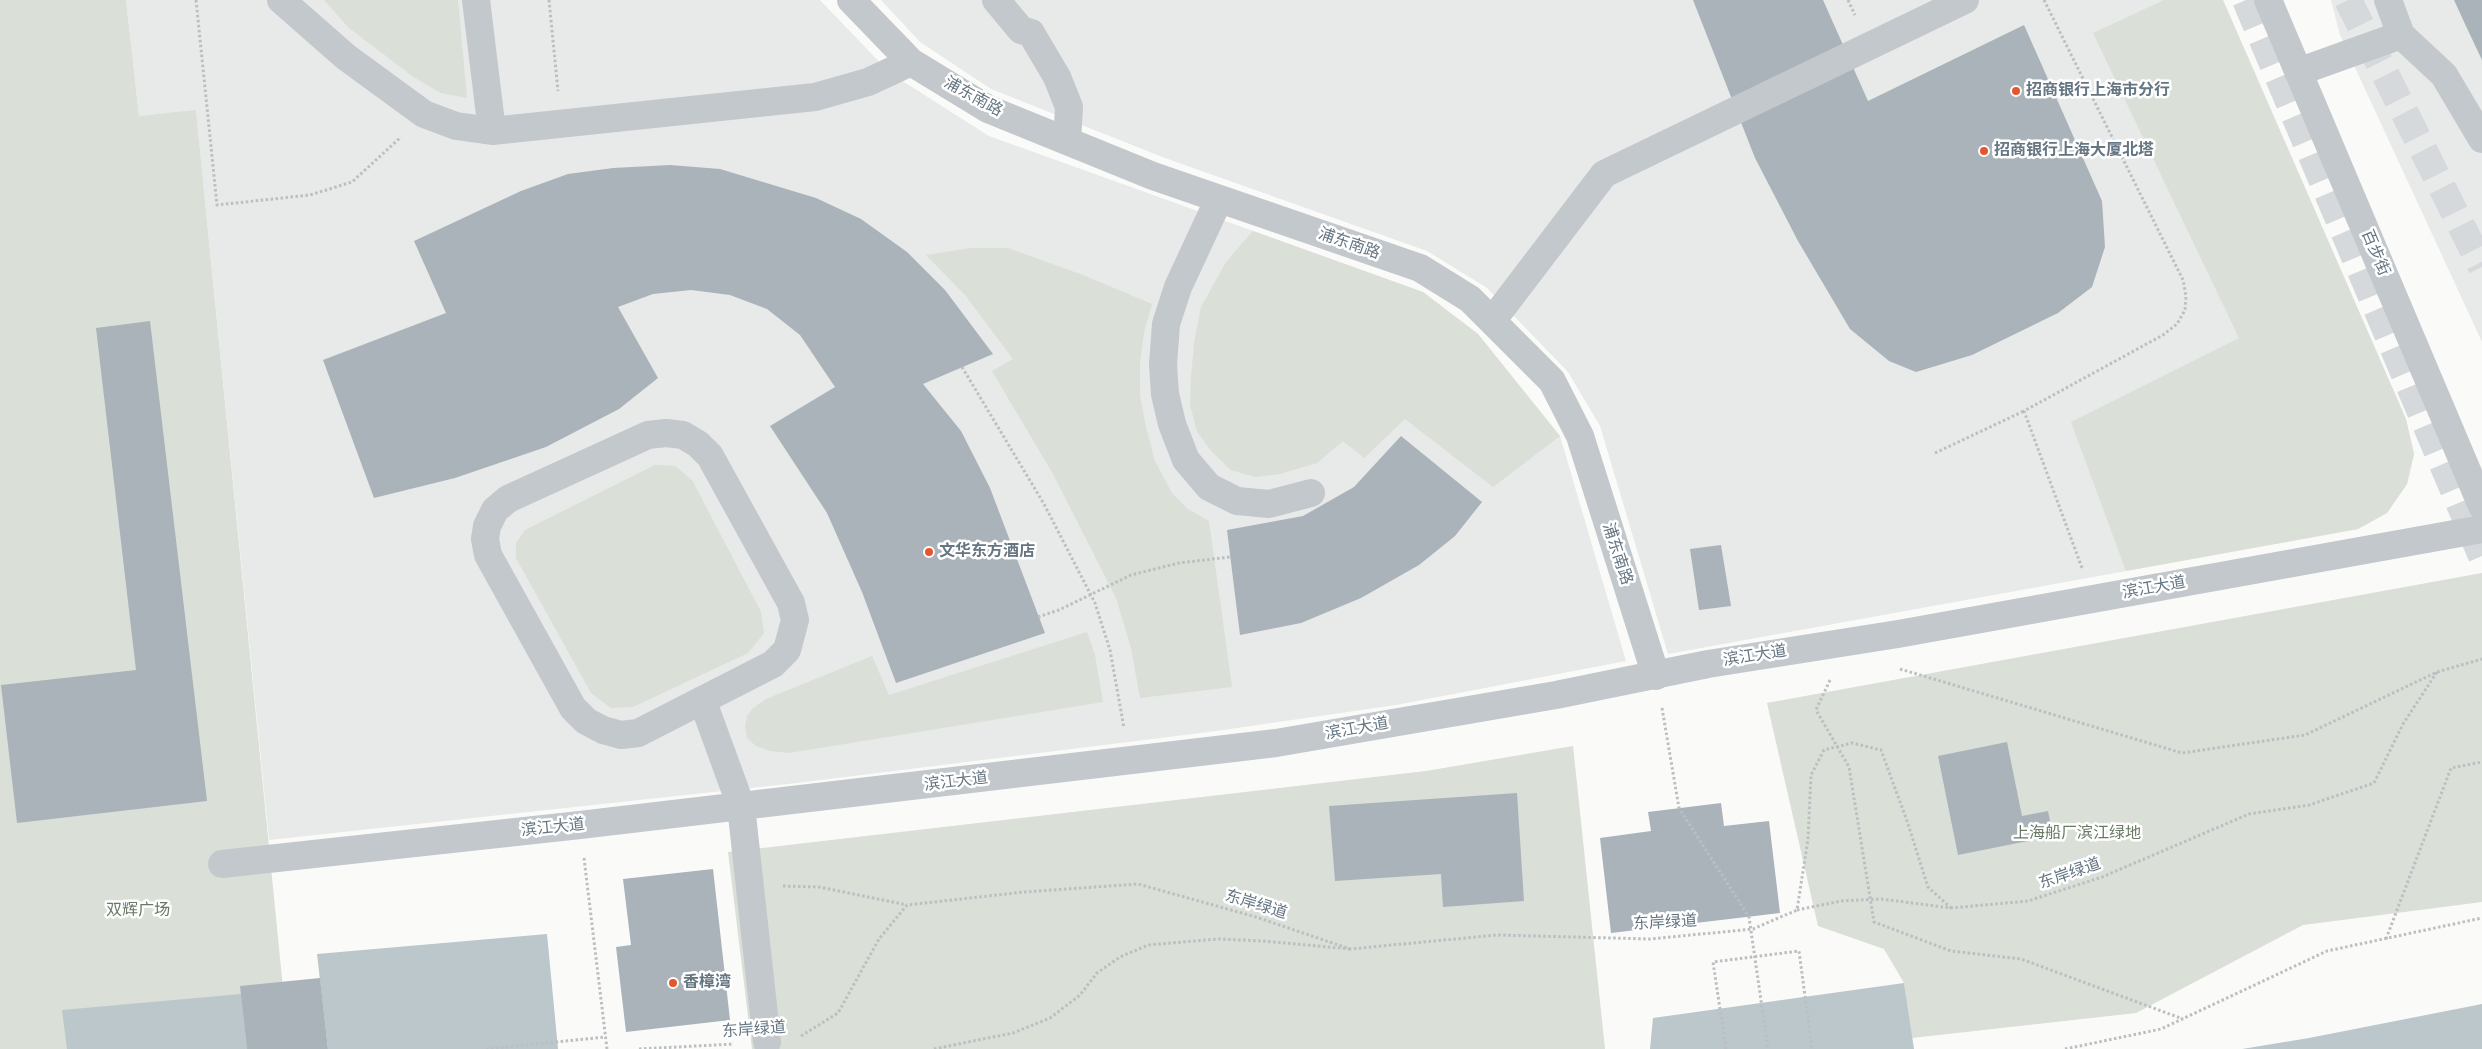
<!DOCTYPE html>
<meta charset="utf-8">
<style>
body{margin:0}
canvas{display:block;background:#fafaf8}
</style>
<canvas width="2482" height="1049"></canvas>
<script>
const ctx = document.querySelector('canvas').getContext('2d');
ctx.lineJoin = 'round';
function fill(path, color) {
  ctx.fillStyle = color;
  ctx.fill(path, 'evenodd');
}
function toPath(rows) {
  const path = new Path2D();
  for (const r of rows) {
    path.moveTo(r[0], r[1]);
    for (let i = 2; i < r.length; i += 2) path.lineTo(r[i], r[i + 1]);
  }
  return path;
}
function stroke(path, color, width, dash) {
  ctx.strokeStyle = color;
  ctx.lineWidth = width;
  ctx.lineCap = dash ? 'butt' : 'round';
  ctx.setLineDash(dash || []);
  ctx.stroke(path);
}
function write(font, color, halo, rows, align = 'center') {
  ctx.font = font + ' "Varela Round","Noto Sans SC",sans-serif';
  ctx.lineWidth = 5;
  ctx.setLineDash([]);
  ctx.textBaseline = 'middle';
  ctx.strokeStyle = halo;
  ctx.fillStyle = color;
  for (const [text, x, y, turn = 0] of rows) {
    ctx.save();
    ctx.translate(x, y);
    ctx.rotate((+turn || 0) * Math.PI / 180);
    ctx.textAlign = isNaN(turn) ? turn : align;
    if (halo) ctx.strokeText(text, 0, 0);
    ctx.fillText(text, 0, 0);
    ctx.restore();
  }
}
fill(toPath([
 [126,0,820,0,890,73,989,136,1423,292,1478,334,1560,436,1626,661,1396,705,1209,732,797,783,269,840,196,111,139,116],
 [881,0,2223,0,2406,419,2414,454,2407,484,2387,513,2358,529,1668,654,1600,426,1568,372,1487,288,1427,251,1165,158,991,89,920,42],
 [2331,0,2482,0,2482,342,2340,35]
]), '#e8e9e9');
fill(toPath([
 [0,0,126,0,139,116,196,110,289,1049,0,1049],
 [324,0,458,0,467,98,441,93,415,78,349,28],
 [2164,0,2223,0,2406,419,2414,454,2407,484,2387,513,2358,529,2126,571,2071,422,2239,338,2093,33],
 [1253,231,1423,292,1478,334,1560,436,1493,487,1405,419,1364,458,1343,441,1317,463,1280,474,1255,477,1231,470,1212,452,1197,432,1190,405,1191,377,1194,343,1201,307,1226,262],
 [971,248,1008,248,1083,275,1152,304,1144,332,1140,363,1140,396,1146,427,1155,461,1172,493,1188,509,1209,521,1232,687,1140,698,1131,648,1116,598,1053,474,992,371,1013,359,965,295,926,255],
 [655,465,675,466,692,480,761,612,764,633,748,653,633,707,611,708,591,693,516,558,516,543,525,530],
 [2482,573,2482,902,2303,925,2136,1013,1912,1038,1904,983,1884,949,1818,926,1767,703],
 [1087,632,1095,655,1103,702,789,753,770,751,756,746,747,738,745,726,747,716,752,709,766,699,872,656,889,695],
 [1573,746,1605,1049,752,1049,728,852,1426,771]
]), '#dadfd7');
fill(toPath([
 [547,934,558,1049,328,1049,317,954],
 [1904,983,1914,1049,1650,1049,1653,1018],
 [241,994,247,1049,67,1049,62,1010],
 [2482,1004,2482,1049,2242,1049,2309,1038]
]), '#bbc7cb');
fill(toPath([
 [1693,0,1823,0,1868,101,2024,25,2102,201,2105,247,2092,287,2058,313,1972,355,1916,372,1889,361,1850,329,1798,241,1755,158],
 [2454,0,2482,0,2482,60,2465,24],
 [670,165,720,169,816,198,861,219,907,252,945,290,993,354,923,384,961,431,990,488,1045,633,896,683,862,592,827,513,770,426,835,387,800,335,767,309,730,295,691,290,653,294,618,307,658,378,619,409,546,447,455,478,374,498,323,360,446,313,414,241,521,191,568,174,613,168],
 [150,321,207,801,17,823,1,685,136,670,96,328],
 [1401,436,1482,502,1455,536,1419,565,1361,598,1301,623,1240,635,1227,530,1303,516,1354,487],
 [1721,545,1731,606,1699,610,1690,549],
 [2007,742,2022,816,2048,811,2053,836,1958,855,1938,756],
 [1517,793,1524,901,1443,907,1441,874,1335,881,1329,806],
 [1721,803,1724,826,1769,821,1780,913,1611,933,1600,838,1651,831,1648,812],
 [713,869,730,1020,626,1032,616,947,631,945,623,879],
 [320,978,328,1049,247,1049,240,986]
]), '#aab3b9');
stroke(toPath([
 [2246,0,2482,556],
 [2348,0,2482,267]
]), '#d5d9db', 28, [28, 14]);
stroke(toPath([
 [196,0,217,205,310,195,352,182,401,137],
 [549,0,558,91],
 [1848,0,1855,15],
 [2044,0,2183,280,2186,296,2185,310,2177,324,2163,335,2024,411,2082,568],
 [962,367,1044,504,1095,603,1110,650,1124,728],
 [1935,453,2024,411],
 [1900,669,2182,753,2305,735,2437,672,2482,659],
 [1830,680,1816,710,1849,767,1874,922,1951,951,2021,959,2183,1019],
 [1662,708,1679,808,1749,917,1768,1049],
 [584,858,607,1049],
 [783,886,819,887,907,905],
 [1797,910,1841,901,1881,899,1951,908,2028,901,2102,877,2249,814,2309,805,2374,783,2403,724,2437,672],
 [2386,939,2451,768,2482,762],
 [801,1036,838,1013,879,939,907,905,1024,892],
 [486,1049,606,1037],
 [639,1049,734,1044],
 [934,1049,1013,1033,1050,1018,1080,995,1097,973,1120,957,1148,945,1218,939,1263,941,1350,949],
 [1726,1049,1713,962,1799,951,1812,1049],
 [2065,1049,2161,1029,2327,951,2482,918]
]), '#bbbfc2', 3, [2.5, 2.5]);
stroke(toPath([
 [281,0,346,57,424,114,456,126,492,131,815,97,868,82,911,62],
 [476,0,492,131],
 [851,0,911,62,988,109,1153,176,1420,268,1470,299,1552,381,1580,436,1656,676],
 [996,0,1021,30,1031,33,1057,77,1069,107,1067,141],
 [2268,0,2482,506],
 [2388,0,2401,35,2444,75,2482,139],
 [2298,72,2401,35],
 [1219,199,1178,287,1166,324,1163,365,1165,394,1172,424,1186,460,1209,487,1237,501,1269,504,1311,493],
 [1492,321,1604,174,1965,0],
 [666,433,683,435,698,444,710,456,791,603,795,620,787,650,773,664,638,733,621,735,603,730,586,721,573,708,488,555,485,539,487,526,495,510,508,499,648,435,666,433],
 [703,702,741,806,767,1042],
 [222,864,580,825,1276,743,1556,695,1708,664,1898,634,2482,529]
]), '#c3c8cc', 28);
stroke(toPath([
 [1038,617,1059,610,1131,575,1179,563,1230,557],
 [1024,892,1138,884,1256,917,1350,949,1497,935,1650,939,1753,929,1797,910,1808,839,1811,775,1824,750,1852,743,1881,750,1907,821,1928,887,1951,908]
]), '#bbbfc2', 3, [2.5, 2.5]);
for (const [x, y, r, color] of [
 [2016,91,5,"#e4572e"],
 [1984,151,5,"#e4572e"],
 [929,552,5,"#e4572e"],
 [673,983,5,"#e4572e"]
]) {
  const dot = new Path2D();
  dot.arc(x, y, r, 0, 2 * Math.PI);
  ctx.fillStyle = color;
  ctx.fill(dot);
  stroke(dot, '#fff', 2);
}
write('bold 16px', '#657683', '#fff', [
 ["招商银行上海市分行",2026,91],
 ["招商银行上海大厦北塔",1994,151],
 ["文华东方酒店",939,552],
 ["香樟湾",683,983]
], 'left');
write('16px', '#657683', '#fff', [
 ["浦东南路",973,97,29],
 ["浦东南路",1349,244,19],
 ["百步街",2375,253,67],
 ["浦东南路",1617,554,72],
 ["滨江大道",2154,588,-10],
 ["滨江大道",1755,656,-9],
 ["滨江大道",1357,729,-10],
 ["滨江大道",956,782,-7],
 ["滨江大道",553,828,-6],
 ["东岸绿道",2070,874,-19],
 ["东岸绿道",1256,905,17],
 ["东岸绿道",1665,923,-3],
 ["东岸绿道",754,1030,-4]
]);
write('16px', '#687a64', '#fff', [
 ["上海船厂滨江绿地",2077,834],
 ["双辉广场",138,911]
]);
</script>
